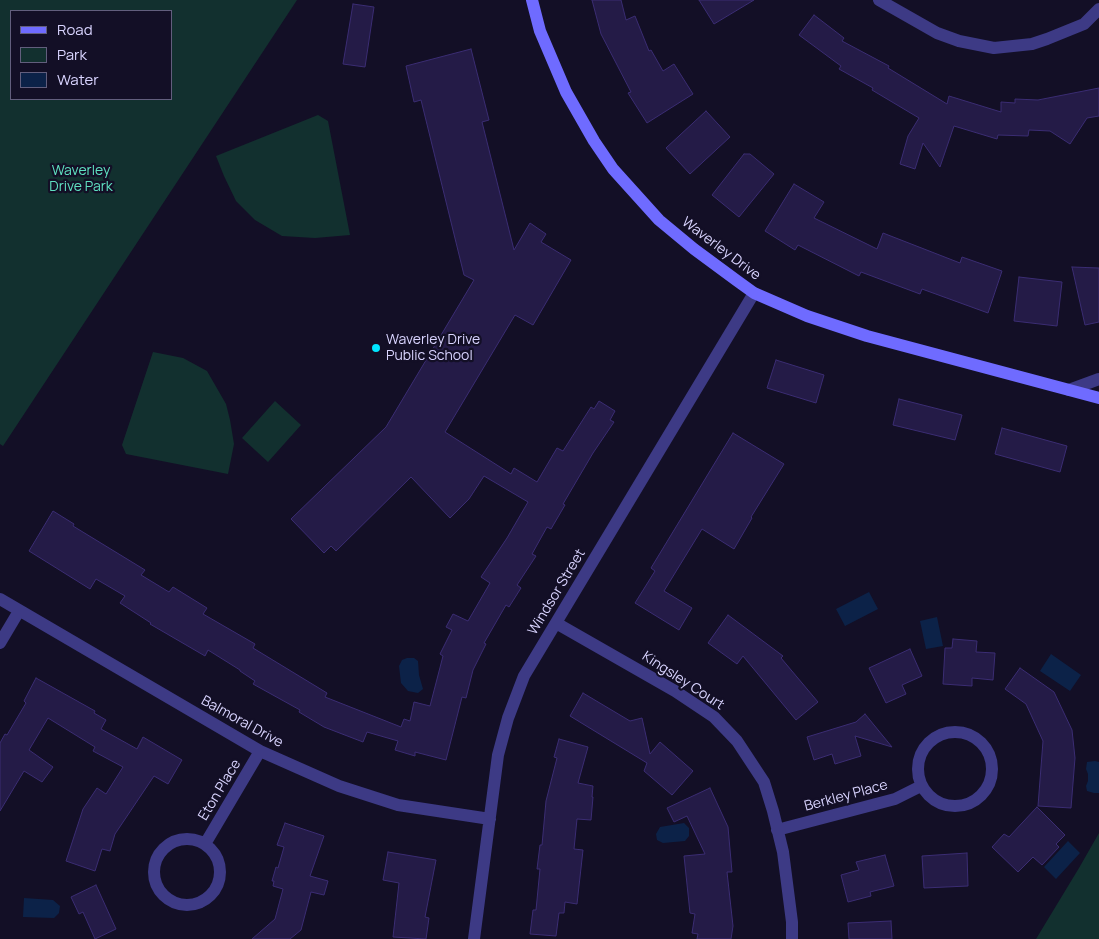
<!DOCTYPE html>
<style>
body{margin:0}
#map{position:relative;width:1099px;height:939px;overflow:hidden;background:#130f26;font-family:Manrope,sans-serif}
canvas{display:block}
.legend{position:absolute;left:10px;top:10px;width:162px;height:90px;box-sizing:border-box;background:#130f26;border:1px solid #625e7d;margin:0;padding:6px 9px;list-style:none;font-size:15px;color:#d9d4ff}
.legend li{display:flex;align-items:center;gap:10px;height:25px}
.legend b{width:25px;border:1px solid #625e7d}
</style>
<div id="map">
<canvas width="1099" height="939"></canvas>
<ul class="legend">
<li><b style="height:6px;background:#6f6bff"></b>Road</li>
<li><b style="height:14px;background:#12302f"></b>Park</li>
<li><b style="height:14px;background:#0c2248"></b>Water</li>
</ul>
</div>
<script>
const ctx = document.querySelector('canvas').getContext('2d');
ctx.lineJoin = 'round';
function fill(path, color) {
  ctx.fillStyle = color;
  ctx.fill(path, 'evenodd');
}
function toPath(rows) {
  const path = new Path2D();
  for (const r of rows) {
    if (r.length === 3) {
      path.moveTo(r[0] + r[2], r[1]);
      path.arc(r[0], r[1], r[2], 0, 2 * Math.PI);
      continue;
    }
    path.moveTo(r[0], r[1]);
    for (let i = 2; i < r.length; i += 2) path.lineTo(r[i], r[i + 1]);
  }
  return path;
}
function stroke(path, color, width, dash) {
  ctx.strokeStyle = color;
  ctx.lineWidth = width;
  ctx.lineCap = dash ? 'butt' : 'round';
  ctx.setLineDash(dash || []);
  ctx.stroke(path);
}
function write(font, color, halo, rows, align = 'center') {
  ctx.font = font + ' Manrope,sans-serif';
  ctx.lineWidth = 4.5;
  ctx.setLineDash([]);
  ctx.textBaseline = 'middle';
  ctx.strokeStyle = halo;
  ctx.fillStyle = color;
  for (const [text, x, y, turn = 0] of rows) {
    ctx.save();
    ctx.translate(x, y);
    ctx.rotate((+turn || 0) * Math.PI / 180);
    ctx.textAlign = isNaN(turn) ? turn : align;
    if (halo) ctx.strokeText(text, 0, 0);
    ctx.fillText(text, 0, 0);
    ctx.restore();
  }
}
fill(toPath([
 [0,0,297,0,3,446,0,444],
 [11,11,171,11,171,99,11,99],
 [318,115,328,121,350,235,315,238,282,236,255,220,236,201,224,176,216,156],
 [153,352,183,358,207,371,226,404,230,420,234,444,228,474,126,454,122,445],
 [275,401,301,425,268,462,242,438],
 [1099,833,1099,939,1036,939,1079,868]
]), '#12302f');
fill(toPath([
 [869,592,878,609,845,626,836,609],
 [937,617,943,646,926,649,920,621],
 [1051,654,1081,675,1070,691,1040,671],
 [407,658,414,658,418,661,419,675,423,689,418,693,408,691,401,683,399,666,402,660],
 [1095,761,1099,762,1099,793,1094,793,1087,791,1086,786,1088,781,1088,774,1086,769,1087,762],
 [684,823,689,828,689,836,685,841,663,843,657,840,656,834,660,827],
 [1068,841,1080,853,1056,879,1044,867],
 [24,898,53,900,60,906,59,913,54,918,23,917]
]), '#0c2248');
const building = toPath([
 [592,0,621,0,626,20,635,16,649,51,651,50,663,71,674,64,693,94,647,123,628,93,631,92,601,34,592,0],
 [699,0,754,0,714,24,699,0],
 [353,4,374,7,365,67,343,64,353,4],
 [814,15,844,38,842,41,889,66,888,68,947,104,949,96,1001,112,1001,102,1015,103,1015,99,1038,100,1099,88,1099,116,1087,118,1070,144,1050,131,1029,130,1028,136,998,135,997,139,954,126,940,167,923,143,915,169,900,164,908,136,919,118,872,90,873,88,839,69,841,66,799,35,814,15],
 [471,49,489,120,482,122,514,250,530,223,546,234,541,242,571,260,533,325,515,315,445,432,511,474,514,468,537,482,557,448,563,451,591,407,594,409,599,401,615,411,610,420,614,422,593,453,563,504,565,505,551,529,547,527,532,554,536,556,517,585,521,588,509,607,506,605,484,643,486,644,473,670,466,698,462,697,446,760,415,752,415,756,395,750,398,741,367,732,363,742,324,727,299,712,300,710,253,684,255,681,240,671,240,670,208,650,205,656,150,624,151,623,120,603,125,596,96,579,90,589,29,551,53,511,74,524,73,526,145,570,141,575,169,592,173,587,207,608,203,614,255,644,253,648,327,693,325,697,401,727,404,719,410,721,414,702,430,706,443,656,440,654,452,630,446,627,453,614,468,621,490,583,481,577,507,538,528,502,484,476,469,499,450,518,411,477,336,551,331,546,324,553,291,519,386,427,474,280,464,275,421,100,414,102,406,66,471,49],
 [706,111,730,137,690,174,666,148,706,111],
 [744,154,750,154,774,174,739,217,712,195,744,154],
 [794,184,824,202,814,218,877,249,883,233,960,263,962,257,1002,271,988,313,922,289,920,294,861,272,859,276,798,245,795,250,765,231,794,184],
 [1072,267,1099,268,1099,322,1085,325,1072,267],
 [1019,277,1062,282,1057,326,1014,321,1019,277],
 [776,360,824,375,816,403,767,388,776,360],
 [899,399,962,415,955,440,893,425,899,399],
 [1002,428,1067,446,1060,472,995,454,1002,428],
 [733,433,784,464,751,517,752,518,734,549,702,529,664,591,692,608,679,630,635,603,655,571,651,568,733,433],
 [728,615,783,656,781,658,818,702,796,720,743,656,737,664,708,643,728,615],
 [953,639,977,641,976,652,995,653,993,680,972,678,972,686,943,684,945,648,952,648,953,639],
 [910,649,922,676,902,685,906,694,886,703,869,668,910,649],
 [1020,668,1054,692,1072,730,1075,758,1071,808,1038,806,1043,741,1026,704,1005,689,1020,668],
 [36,678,95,711,94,713,106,720,101,729,137,749,143,737,182,760,168,784,154,776,115,834,110,851,102,849,95,871,66,861,83,809,97,788,106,794,123,767,93,751,95,747,48,718,29,750,53,767,42,782,24,771,0,811,0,743,5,734,7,735,26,703,24,701,36,678],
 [583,693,630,721,642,718,650,754,660,742,693,771,672,795,644,771,647,763,570,716,583,693],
 [865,714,892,747,855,736,861,756,835,764,832,754,814,760,807,737,856,722,865,714],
 [559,739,588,747,578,783,593,786,592,797,593,797,591,820,577,819,574,849,583,850,577,904,565,902,564,913,559,913,556,936,530,934,533,910,536,910,540,869,537,869,540,845,542,845,546,801,557,758,554,757,559,739],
 [710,788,728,827,732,872,727,872,733,926,731,939,697,939,698,934,692,933,695,914,690,913,684,856,705,854,687,816,674,822,667,808,710,788],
 [1037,807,1065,835,1056,844,1059,847,1042,865,1033,857,1018,872,992,847,1004,834,1009,837,1037,807],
 [285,823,324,836,310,876,328,881,324,895,311,892,301,930,290,939,252,939,275,919,283,889,273,886,274,881,272,881,276,867,278,868,284,847,277,845,285,823],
 [388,852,436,860,425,917,429,918,426,939,393,937,399,883,383,880,388,852],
 [967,853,968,886,924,888,922,856,967,853],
 [885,855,894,886,870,892,871,896,848,902,841,875,859,870,856,862,885,855],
 [96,885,116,929,95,939,83,912,79,914,71,897,96,885],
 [891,921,892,939,849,939,848,923,891,921]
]);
fill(building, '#241b47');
stroke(building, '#3b2d73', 1);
stroke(toPath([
 [879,0,937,33,959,41,994,48,1032,44,1047,39,1084,24,1099,9],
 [1069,390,1099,379],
 [0,599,260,751,339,786,398,805,490,819],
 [556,623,675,691,714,717,737,741,764,782,773,811,783,852,792,922,792,939],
 [0,643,19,611],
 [955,769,37],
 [777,830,895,799,921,786],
 [187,872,33],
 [205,844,260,751],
 [474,939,498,755,508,718,524,676,754,293]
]), '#3d3a85', 12);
stroke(toPath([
 [532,0,540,31,566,92,594,141,613,169,659,220,694,249,736,280,754,293,807,316,867,336,1099,398]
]), '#6f6bff', 12);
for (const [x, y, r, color] of [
 [376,348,5,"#00e5ff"]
]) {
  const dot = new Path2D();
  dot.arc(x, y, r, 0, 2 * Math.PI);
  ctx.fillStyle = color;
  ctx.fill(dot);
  stroke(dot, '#130f26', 2);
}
write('14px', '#5fe0c0', '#130f26', [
 ["Waverley",81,171],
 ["Drive Park",81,187]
]);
write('14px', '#d9d4ff', '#130f26', [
 ["Waverley Drive",721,249,37],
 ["Windsor Street",557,592,-59],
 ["Kingsley Court",683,681,33],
 ["Balmoral Drive",242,722,29],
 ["Eton Place",220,790,-59],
 ["Berkley Place",846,796,-15]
]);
write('14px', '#d9d4ff', '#130f26', [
 ["Waverley Drive",386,340],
 ["Public School",386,356]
], 'left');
</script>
